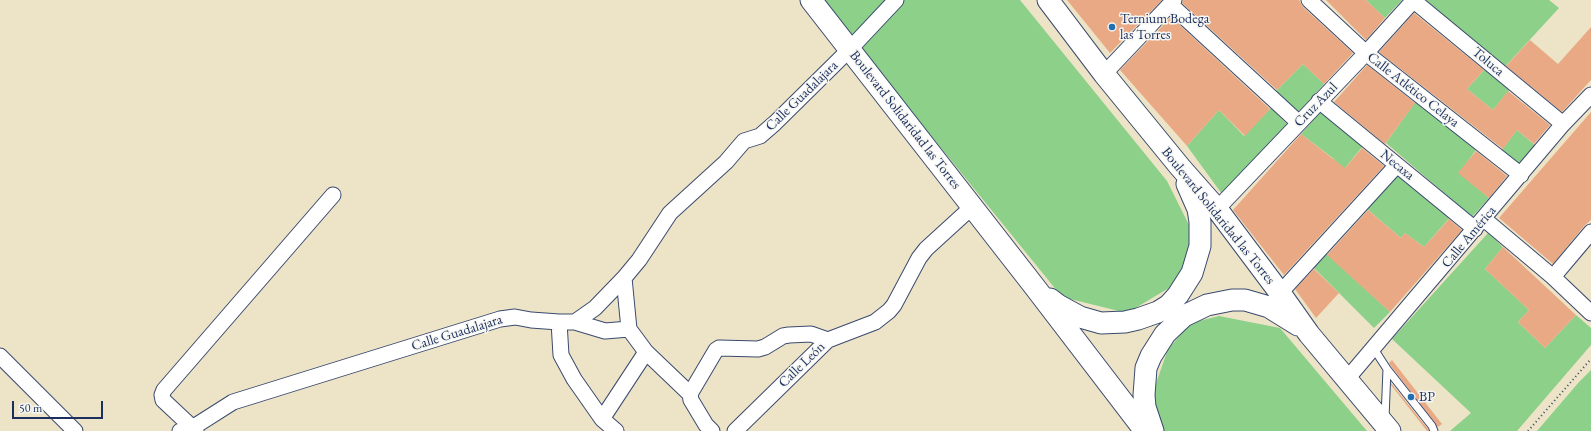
<!DOCTYPE html>
<meta charset="utf-8">
<style>
body{margin:0}
#map{position:relative;width:1591px;height:431px;overflow:hidden;background:#ede4c7;font-family:"EB Garamond",serif}
canvas{display:block}
.scale{position:absolute;left:12px;top:401px;width:91px;height:18px;box-sizing:border-box;border:2px solid #1b2f5e;border-top:0;padding-left:5px;font-size:12px;line-height:14px;white-space:nowrap;color:#1b2f5e;-webkit-text-stroke:3px #f6f6f2;paint-order:stroke}
</style>
<div id="map">
<canvas width="1591" height="431"></canvas>
<div class="scale">50 m</div>
</div>
<script>
const ctx = document.querySelector('canvas').getContext('2d');
ctx.lineJoin = 'round';
function fill(path, color) {
  ctx.fillStyle = color;
  ctx.fill(path, 'evenodd');
}
function toPath(rows) {
  const path = new Path2D();
  for (const r of rows) {
    path.moveTo(r[0], r[1]);
    for (let i = 2; i < r.length; i += 2) path.lineTo(r[i], r[i + 1]);
  }
  return path;
}
function stroke(path, color, width, dash) {
  ctx.strokeStyle = color;
  ctx.lineWidth = width;
  ctx.lineCap = dash ? 'butt' : 'round';
  ctx.setLineDash(dash || []);
  ctx.stroke(path);
}
function write(font, color, halo, rows, align = 'center') {
  ctx.font = font + ' "EB Garamond",serif';
  ctx.lineWidth = 3;
  ctx.setLineDash([]);
  ctx.textBaseline = 'middle';
  ctx.strokeStyle = halo;
  ctx.fillStyle = color;
  for (const [text, x, y, turn = 0] of rows) {
    ctx.save();
    ctx.translate(x, y);
    ctx.rotate((+turn || 0) * Math.PI / 180);
    ctx.textAlign = isNaN(turn) ? turn : align;
    if (halo) ctx.strokeText(text, 0, 0);
    ctx.fillText(text, 0, 0);
    ctx.restore();
  }
}
fill(toPath([
 [821,0,1020,0,1167,181,1200,247,1169,288,1127,313,1062,297],
 [1366,0,1402,0,1385,18],
 [1426,0,1549,0,1559,8,1502,70],
 [1303,64,1324,84,1296,115,1274,93],
 [1486,68,1510,89,1493,110,1467,89],
 [1416,101,1476,150,1459,173,1489,198,1472,217,1386,143],
 [1271,108,1291,128,1222,194,1187,146,1219,110,1244,136],
 [1320,112,1363,146,1340,174,1334,159,1301,134],
 [1517,130,1536,146,1517,165,1501,151],
 [1399,170,1452,215,1424,247,1405,233,1401,238,1366,208],
 [1488,233,1503,247,1485,269,1529,310,1518,322,1545,348,1576,315,1591,328,1591,345,1517,431,1450,431,1471,413,1392,339],
 [1326,253,1390,312,1374,328,1313,267],
 [1219,316,1280,328,1367,431,1164,431,1157,423,1154,389,1168,349,1191,323],
 [1591,370,1591,431,1537,431,1579,382]
]), '#8cd089');
fill(toPath([
 [1067,0,1162,0,1110,53],
 [1183,0,1299,0,1303,7,1353,53,1324,84,1303,64,1277,90,1182,3],
 [1326,0,1366,0,1385,18,1366,40],
 [1414,13,1484,70,1467,89,1493,110,1508,91,1550,125,1534,144,1517,130,1503,149,1379,52],
 [1171,17,1270,109,1245,136,1219,110,1187,146,1120,70],
 [1591,27,1591,80,1562,112,1506,66,1530,40,1558,64],
 [1367,65,1415,103,1385,144,1334,102],
 [1591,112,1591,220,1584,226,1553,264,1499,218],
 [1301,134,1345,168,1362,148,1384,166,1284,275,1233,210],
 [1476,151,1507,176,1489,198,1458,173],
 [1368,210,1401,238,1405,233,1424,247,1449,219,1462,230,1390,312,1327,255],
 [1503,247,1576,315,1545,348,1518,322,1529,310,1485,269],
 [1314,269,1339,293,1316,318,1295,289],
 [1392,360,1442,424,1438,427,1391,366,1389,363],
 [1391,383,1428,429,1429,431,1427,431,1391,385]
]), '#eaa985');
const lane = toPath([
 [1374,349,1387,369,1432,426,1434,431],
 [1385,418,1387,369]
]);
const street = toPath([
 [1309,0,1366,53,1521,175],
 [1414,1,1563,124],
 [1170,4,1299,123],
 [1104,74,1174,0],
 [1319,101,1475,229],
 [1217,209,1366,53,1414,0],
 [1484,219,1553,277,1591,313],
 [1553,277,1591,232],
 [1280,293,1397,165],
 [559,322,561,355,574,379,602,419,616,431],
 [575,322,605,331,629,329],
 [646,352,690,394],
 [0,356,75,431],
 [1347,379,1563,124,1591,95],
 [602,419,646,352,629,329,624,278],
 [180,431,192,428,233,402,500,319,515,317,531,320,559,322,575,322,595,308,624,278,639,260,670,213,726,162,744,141,760,136,775,123,850,49,896,0],
 [196,431,163,400,162,395,164,390,333,195],
 [712,431,706,425,691,400,690,394,716,350,719,348,758,349,765,347,783,336,789,335,811,334,828,340],
 [735,431,828,340,875,322,889,311,894,305,919,258,926,249,972,207]
]);
const secondary = toPath([
 [811,0,1034,286,1145,431],
 [1048,0,1104,74,1180,167,1217,209,1280,293,1309,334,1390,431],
 [1050,299,1058,305,1080,317,1101,323,1125,322,1138,319,1158,312,1169,305,1178,295,1192,273,1200,246,1200,222,1198,209,1187,184],
 [1153,431,1145,407,1144,395,1146,368,1151,356,1165,334,1184,316,1207,305,1232,300,1245,300,1269,307,1298,325]
]);
stroke(lane, '#3a4a6e', 9);
stroke(street, '#3a4a6e', 17);
stroke(secondary, '#3a4a6e', 23);
stroke(toPath([
 [1528,431,1591,359]
]), '#3a4a6e', 2, [1, 3]);
stroke(lane, '#fff', 7);
stroke(street, '#fff', 15);
stroke(secondary, '#fff', 21);
for (const [x, y, r, color] of [
 [1112,27,4,"#1f6fb2"],
 [1411,397,4,"#1f6fb2"]
]) {
  const dot = new Path2D();
  dot.arc(x, y, r, 0, 2 * Math.PI);
  ctx.fillStyle = color;
  ctx.fill(dot);
  stroke(dot, '#f6f6f2', 1.5);
}
write('14px', '#1b2f5e', '#f6f6f2', [
 ["Ternium Bodega",1120,19],
 ["las Torres",1120,35],
 ["BP",1419,397]
], 'left');
write('14px', '#1b2f5e', '#f6f6f2', [
 ["Toluca",1488,62,40],
 ["Calle Atlético Celaya",1413,90,38],
 ["Calle Guadalajara",802,96,-44],
 ["Cruz Azul",1316,105,-46],
 ["Boulevard Solidaridad las Torres",905,120,52],
 ["Necaxa",1397,165,39],
 ["Boulevard Solidaridad las Torres",1218,216,51],
 ["Calle América",1469,237,-50],
 ["Calle Guadalajara",457,333,-17],
 ["Calle León",802,365,-44]
]);
</script>
